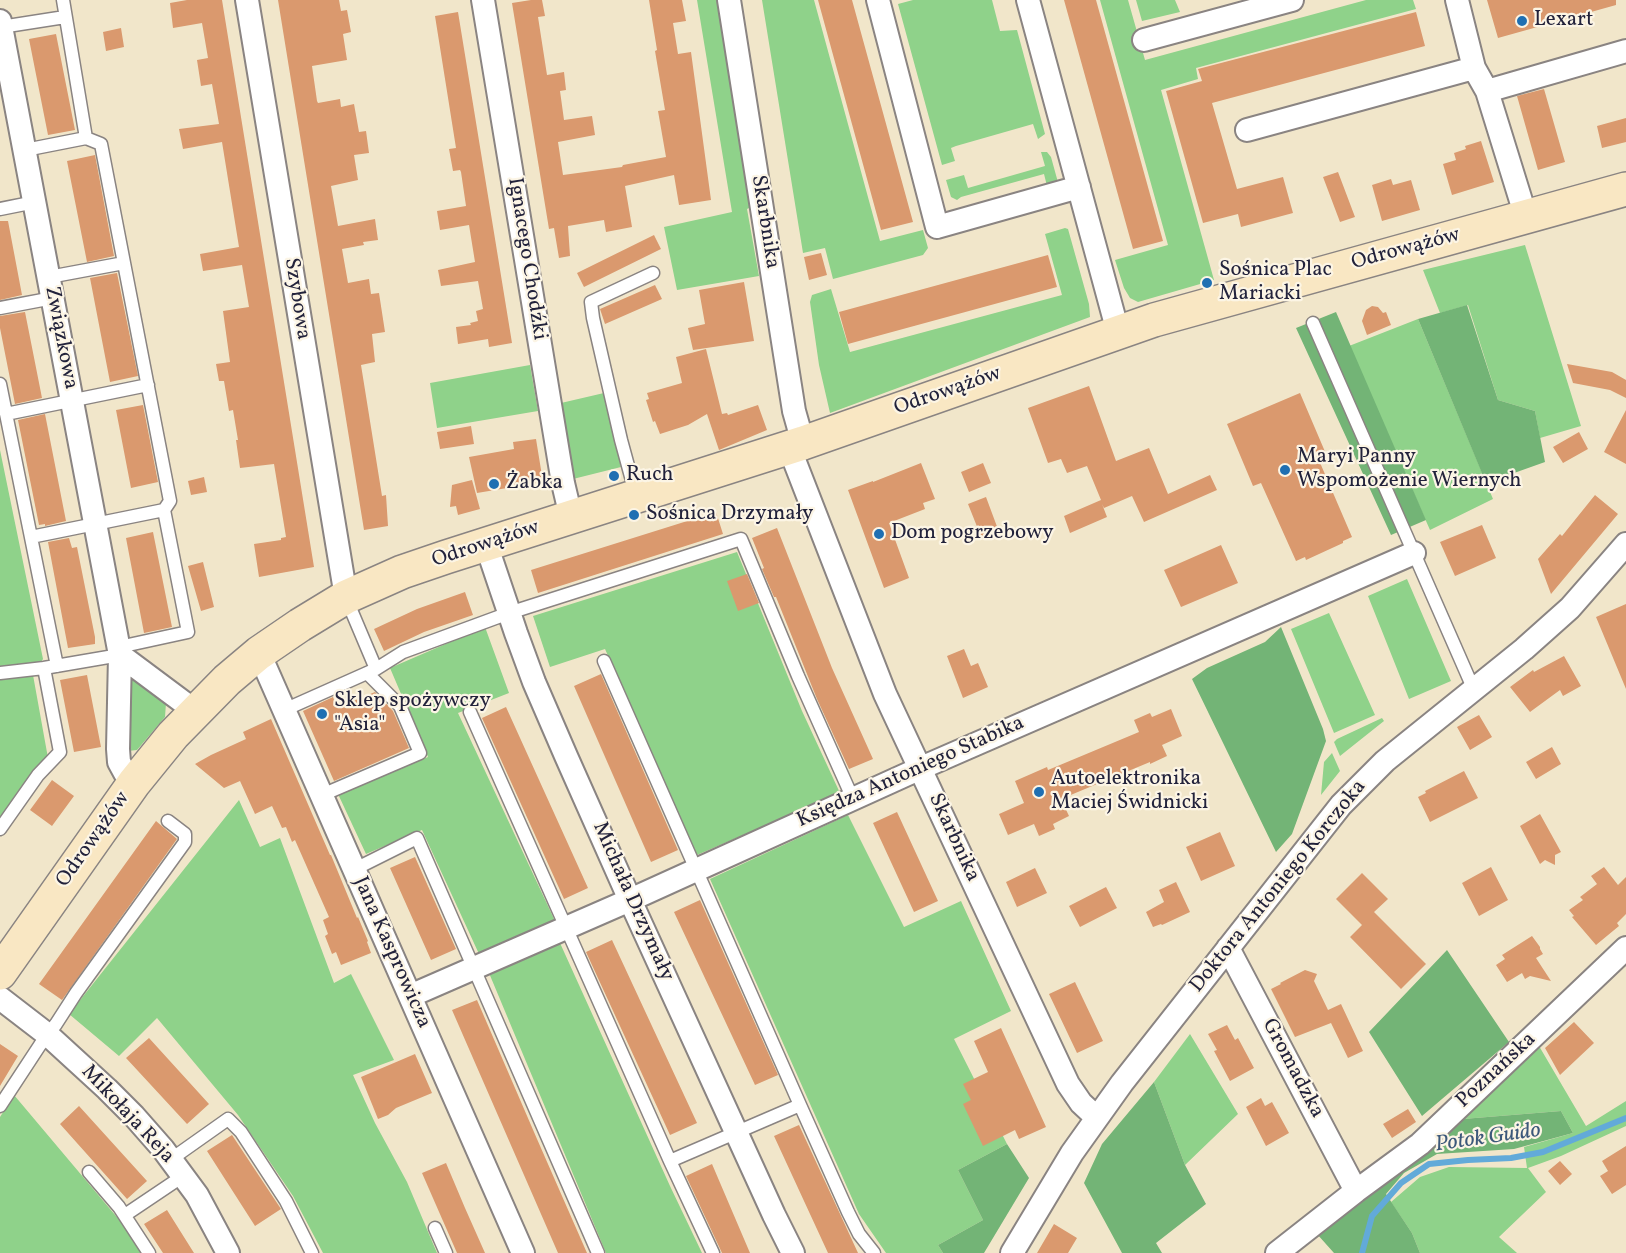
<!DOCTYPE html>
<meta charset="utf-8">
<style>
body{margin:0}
canvas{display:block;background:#f1e6ca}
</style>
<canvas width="1626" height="1253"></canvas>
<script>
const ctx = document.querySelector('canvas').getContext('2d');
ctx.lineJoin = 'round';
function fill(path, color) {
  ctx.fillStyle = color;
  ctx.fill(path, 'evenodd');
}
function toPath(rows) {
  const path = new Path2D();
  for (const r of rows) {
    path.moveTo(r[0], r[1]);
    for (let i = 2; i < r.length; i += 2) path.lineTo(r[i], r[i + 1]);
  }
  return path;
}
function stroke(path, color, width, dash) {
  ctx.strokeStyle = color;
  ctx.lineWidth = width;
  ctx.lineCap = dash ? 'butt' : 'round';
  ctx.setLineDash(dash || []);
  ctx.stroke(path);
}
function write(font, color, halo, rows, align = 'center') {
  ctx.font = font + ' Vollkorn,serif';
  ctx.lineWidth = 4.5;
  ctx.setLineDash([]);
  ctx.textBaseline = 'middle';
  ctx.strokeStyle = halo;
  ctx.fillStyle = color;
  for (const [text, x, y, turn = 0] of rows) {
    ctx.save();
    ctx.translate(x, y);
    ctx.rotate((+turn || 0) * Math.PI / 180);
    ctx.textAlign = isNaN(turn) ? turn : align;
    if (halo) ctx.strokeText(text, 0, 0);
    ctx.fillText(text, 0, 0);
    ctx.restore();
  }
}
fill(toPath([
 [697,0,718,0,751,207,747,209,759,276,677,290,664,227,732,212],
 [762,0,814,0,880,241,923,230,928,248,923,255,833,279,825,248,803,253],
 [913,0,992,0,1000,31,1017,30,1045,134,1038,139,1033,124,956,146,951,148,955,161,942,165,898,4],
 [1100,0,1128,0,1145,60,1366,0,1413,0,1416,9,1196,68,1198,79,1161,90,1214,280,1138,302,1130,298,1124,288,1115,260,1168,245],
 [1136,0,1175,0,1180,12,1142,21],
 [1041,152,1047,152,1051,157,1059,186,1048,190,1044,174,961,197,957,200,951,197,946,180,964,175,968,188,1045,166],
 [1065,228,1068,229,1089,304,1090,317,830,413,819,365,810,302,812,295,831,289,850,352,1062,295,1045,234],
 [1525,245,1581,426,1540,438,1535,411,1498,400,1468,305,1440,313,1423,270],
 [1418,319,1493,499,1430,530,1349,346],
 [530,365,538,411,437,428,430,383],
 [604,393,621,467,573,479,561,403],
 [0,450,43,659,33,675,48,758,0,821],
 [737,552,802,711,840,793,697,855,605,649,550,667,533,616],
 [1407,579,1451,681,1409,699,1368,596],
 [1329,613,1375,715,1334,733,1291,629],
 [485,627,509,693,458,713,555,921,479,954,422,830,366,854,338,794,428,757,390,668],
 [130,675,166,703,165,717,137,750,128,751],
 [1382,718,1384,721,1340,756,1334,742,1337,739],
 [1332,753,1340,771,1321,795,1324,762],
 [239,800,260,847,280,838,334,983,351,974,394,1060,353,1075,375,1123,407,1182,437,1253,323,1253,293,1196,238,1115,157,1018,119,1056,69,1014],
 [848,815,904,927,961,901,1011,1011,954,1039,1007,1144,958,1170,983,1220,938,1245,943,1253,886,1253,859,1214,710,879],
 [560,943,670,1186,702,1253,606,1253,489,973],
 [1190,1034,1238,1114,1185,1165,1154,1082],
 [1539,1046,1586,1126,1626,1101,1626,1126,1561,1156,1528,1168,1546,1192,1499,1237,1517,1253,1420,1253,1412,1233,1391,1202,1420,1177,1449,1167,1527,1168,1524,1147,1573,1133,1561,1111,1463,1119],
 [14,1095,121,1222,141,1253,0,1253,0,1117]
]), '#8fd28a');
fill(toPath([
 [1467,305,1498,400,1535,411,1545,462,1486,483,1418,319],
 [1336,312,1426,520,1391,535,1296,328],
 [1281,627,1323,729,1326,741,1292,834,1276,852,1192,679,1207,668,1265,642],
 [1447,950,1509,1042,1422,1116,1369,1032],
 [1154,1082,1185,1165,1206,1204,1156,1243,1162,1253,1122,1253,1084,1183,1102,1144],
 [1561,1111,1573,1133,1514,1149,1437,1154,1404,1173,1386,1194,1412,1233,1420,1253,1334,1253,1317,1234,1380,1186,1463,1119],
 [1007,1144,1029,1178,984,1253,943,1253,938,1245,983,1220,958,1170]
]), '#73b476');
stroke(toPath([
 [1362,1253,1372,1216,1401,1183,1429,1164,1468,1160,1511,1158,1543,1152,1626,1118]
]), '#62aad9', 6);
fill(toPath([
 [187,0,222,0,314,567,259,577,254,544,281,540,281,538,286,537,274,464,240,468,236,440,238,440,233,410,229,411,224,381,219,381,216,364,230,362,223,311,249,307,242,265,203,271,200,254,239,247,222,142,183,149,179,129,219,124,212,84,201,86,197,60,208,58,202,23,173,28,170,3],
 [278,0,339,0,341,11,347,10,351,32,343,34,347,60,312,66,317,101,318,103,340,99,341,107,354,104,359,132,366,131,369,153,354,155,358,180,331,186,338,226,375,219,378,240,363,242,364,245,342,249,348,283,369,279,371,294,379,293,385,332,372,334,375,362,361,365,382,496,386,495,388,526,364,530],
 [531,0,542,0,545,16,538,17,547,75,564,72,566,90,560,91,564,120,592,116,595,135,558,142,563,175,622,167,623,165,666,157,658,111,665,110,655,51,657,50,649,0,682,0,686,21,673,23,678,54,691,52,711,200,679,205,674,175,625,186,632,227,606,232,604,220,568,226,570,256,559,258,554,228,549,229,512,3],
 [818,0,852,0,913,222,881,230],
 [1064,0,1096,0,1163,241,1133,249],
 [1487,0,1616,0,1616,5,1498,38],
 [458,12,512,343,489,347,488,339,458,344,456,327,471,325,470,323,478,321,476,311,483,309,478,281,441,286,438,270,475,262,469,225,440,230,437,211,466,206,461,172,460,170,453,171,449,149,456,148,435,16],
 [1416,12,1425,46,1212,103,1237,189,1283,177,1293,213,1241,227,1238,214,1203,223,1166,91,1202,81,1198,69],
 [121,28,124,47,106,51,103,32],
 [56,34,75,130,48,135,29,39],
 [1544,89,1565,162,1538,170,1517,96],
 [1626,118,1626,142,1602,148,1597,126],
 [1481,141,1494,182,1452,195,1443,164,1456,160,1454,153,1466,149,1465,146],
 [95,155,114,256,87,262,67,161],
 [1338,172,1355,217,1340,222,1323,177],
 [1391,179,1393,185,1411,180,1420,210,1382,221,1372,185],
 [0,221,8,221,22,295,0,300],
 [654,235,661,249,584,287,577,273],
 [821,253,827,275,809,280,804,257],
 [1048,255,1057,287,848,344,839,312],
 [117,273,138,376,110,382,90,278],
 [744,282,754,341,693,350,688,328,705,324,699,290],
 [655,285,662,299,605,324,600,309],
 [1372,306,1378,307,1383,313,1386,312,1391,325,1367,335,1362,321,1366,310],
 [25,312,42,398,15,404,0,328,0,316],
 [706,349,722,414,727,413,728,415,758,405,767,430,719,450,707,414,688,425,660,434,655,421,653,422,646,400,649,399,647,393,682,383,676,357],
 [1567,364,1612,372,1626,380,1626,398,1610,390,1573,383],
 [1089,386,1116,461,1149,448,1168,494,1210,475,1217,490,1144,522,1132,496,1104,508,1102,504,1107,517,1070,533,1064,516,1101,500,1087,466,1067,473,1061,459,1048,463,1028,408],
 [1300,393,1326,454,1318,458,1352,537,1343,541,1343,543,1306,560,1305,557,1296,561,1261,483,1253,486,1227,424],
 [143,405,158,482,131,488,116,410],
 [1626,410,1626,464,1604,452],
 [45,414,66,521,45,526,45,524,39,525,18,420],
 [471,426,474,444,440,449,437,432],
 [1579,432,1588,449,1563,463,1553,447],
 [536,439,543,482,477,493,469,457,514,449,513,442],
 [921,463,935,499,923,503,925,509,889,523,909,578,884,588,848,490,873,481,873,482],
 [983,463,991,483,969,492,961,472],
 [204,477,207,492,191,495,188,481],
 [472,480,480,509,458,515,456,506,450,507,452,485],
 [1595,495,1618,514,1551,594,1538,559,1560,534,1562,536],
 [986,497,999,532,982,539,968,504],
 [716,512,723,534,538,593,531,570],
 [1482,525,1496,558,1455,576,1440,542],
 [777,528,832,668,873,759,849,769,817,699,776,597,774,597,762,569,764,568,752,538],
 [153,532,172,627,144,633,126,538],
 [69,538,72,548,77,547,95,637,95,644,68,648,48,542],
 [1221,545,1238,583,1181,607,1164,570],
 [203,562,214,607,201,611,188,566],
 [747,574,759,603,738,611,727,581],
 [465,592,473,615,424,632,384,651,374,629,417,609],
 [1626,604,1626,689,1596,617],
 [964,649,971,666,978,663,988,687,963,698,947,656],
 [1564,656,1581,686,1563,696,1560,690,1530,712,1510,687,1533,670,1534,672],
 [601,674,678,850,651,862,574,686],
 [87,675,101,747,74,752,60,680],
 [375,692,393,711,409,748,334,781,303,711,333,697,337,708],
 [506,707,588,888,564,899,482,718],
 [1171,709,1182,736,1162,745,1167,756,1150,764,1150,762,1061,799,1069,816,1053,824,1055,829,1039,836,1034,824,1008,835,999,814,1024,803,1015,781,1047,767,1048,770,1139,732,1134,720,1150,713,1152,717],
 [1479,715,1492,737,1470,750,1457,727],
 [271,719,330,855,331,855,357,918,358,917,368,941,367,942,371,953,341,965,336,952,332,954,325,936,328,934,323,920,329,917,295,840,292,842,286,827,282,828,272,806,255,814,240,781,224,788,195,764,211,755,246,739,243,732],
 [1552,747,1561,764,1536,779,1526,762],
 [1464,771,1478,798,1430,822,1418,797,1426,793,1425,791],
 [52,780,74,796,52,826,30,810],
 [897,812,938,901,914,912,873,823],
 [1540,814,1561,852,1555,855,1555,865,1545,860,1540,864,1520,826],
 [156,821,177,839,62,1000,39,984],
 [1220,832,1235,866,1201,881,1186,847],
 [415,857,456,949,431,960,390,868],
 [1491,867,1508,900,1479,916,1462,883],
 [1604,867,1618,885,1626,877,1626,914,1617,923,1619,926,1596,945,1572,917,1574,916,1569,910,1583,900,1580,897,1597,884,1591,876],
 [1035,868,1047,893,1017,907,1006,882],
 [1362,873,1388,899,1374,912,1426,964,1401,989,1350,937,1362,925,1336,899],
 [1176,882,1190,912,1162,925,1161,924,1153,927,1146,912,1164,902,1159,890],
 [1106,887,1117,908,1080,927,1069,906],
 [700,900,778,1075,755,1085,674,912],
 [1532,936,1540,947,1540,949,1543,954,1536,958,1551,981,1530,976,1525,979,1522,973,1507,982,1496,965,1505,959,1502,955],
 [612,940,697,1123,670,1135,586,952],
 [1305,970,1317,974,1314,981,1328,1010,1341,1004,1363,1051,1348,1058,1331,1023,1295,1037,1271,989,1281,984,1280,983],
 [1075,982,1103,1041,1077,1053,1049,994],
 [477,1000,537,1139,587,1253,558,1253,452,1010],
 [1574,1022,1594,1043,1560,1075,1545,1048],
 [1227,1025,1235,1040,1238,1038,1254,1068,1230,1081,1214,1051,1217,1050,1208,1034],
 [1001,1028,1046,1127,1019,1139,1015,1130,983,1146,963,1104,971,1100,963,1084,988,1072,974,1041],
 [149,1038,209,1104,187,1124,126,1058],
 [0,1044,18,1056,0,1086],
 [415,1054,432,1093,396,1108,388,1115,378,1119,361,1077],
 [1261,1098,1265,1106,1272,1102,1289,1133,1266,1146,1246,1107],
 [79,1106,147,1181,127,1199,60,1124],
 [1408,1109,1416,1122,1392,1138,1383,1124],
 [799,1125,841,1216,858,1253,828,1253,774,1136],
 [232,1135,281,1209,255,1226,207,1151],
 [1626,1146,1626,1185,1612,1194,1600,1176,1608,1171,1602,1161],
 [1560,1161,1572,1174,1560,1185,1548,1171],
 [446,1163,465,1208,485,1253,457,1253,422,1173],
 [712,1164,750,1253,722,1253,686,1176],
 [167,1210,194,1253,163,1253,144,1224],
 [1054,1224,1077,1238,1068,1253,1037,1253]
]), '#da996e');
const lane = toPath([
 [63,0,86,138,101,144,170,501,164,510,188,632,119,647],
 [1,27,65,17],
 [25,150,86,138],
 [0,209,35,202],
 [49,277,124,263],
 [0,308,53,298],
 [1313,323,1474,690],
 [0,384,57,666],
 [6,414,148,385],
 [636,495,621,440,593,318,591,302,653,273],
 [31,537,164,510],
 [346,598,376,669],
 [604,661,800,1105,670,1161],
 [0,673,44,668,120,655],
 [284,710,376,669,403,652,509,613,741,539,798,676,853,799],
 [470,712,670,1161,713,1253],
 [322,795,420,753,400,706,367,673],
 [0,829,38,775,60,752,44,668],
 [355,869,417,838,598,1253],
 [800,1105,848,1212,859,1234,874,1253],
 [0,1106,40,1045,56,1024,76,993,185,842,185,834,168,821],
 [170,1160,228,1119,241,1132,286,1201,312,1253],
 [89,1172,119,1207,149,1253],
 [125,1215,183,1176],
 [435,1228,446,1253]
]);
const street = toPath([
 [247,0,346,597],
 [483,0,563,483,571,517],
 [729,0,794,411,803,443],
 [878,0,937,227,1079,187],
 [1028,0,1118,332],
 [1457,0,1474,68,1487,91,1526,217],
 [0,21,120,655,118,749,119,762,125,773,134,783],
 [1144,40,1292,0],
 [1487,91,1626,51],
 [1247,130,1474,68],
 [789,447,885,694,1068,1084,1081,1103,1096,1117],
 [486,544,516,633,534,682,566,756,630,900,774,1215,793,1253],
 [259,653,523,1253],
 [120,655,195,711],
 [1228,948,1356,1191],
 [410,996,630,900,921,768,1414,553],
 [0,998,48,1035,107,1089,134,1116,163,1149,197,1195,228,1253],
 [1012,1253,1072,1153,1122,1083,1341,805,1385,761,1524,649,1570,608,1626,544],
 [1277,1253,1356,1191,1420,1144,1626,948]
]);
const secondary = toPath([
 [0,973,134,783,173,735,227,680,259,653,300,625,346,597,402,572,446,557,803,443,1154,320,1626,189]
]);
stroke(lane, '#8a8482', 15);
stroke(street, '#8a8482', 26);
stroke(secondary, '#8a8482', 36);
stroke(lane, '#fff', 12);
stroke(street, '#fff', 22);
stroke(secondary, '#f9e7c3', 33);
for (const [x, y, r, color] of [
 [1522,21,6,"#1f6fb2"],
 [1207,283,6,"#1f6fb2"],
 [1285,470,6,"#1f6fb2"],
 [614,476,6,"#1f6fb2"],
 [494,484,6,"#1f6fb2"],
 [634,515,6,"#1f6fb2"],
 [879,534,6,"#1f6fb2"],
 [322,714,6,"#1f6fb2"],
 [1039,792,6,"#1f6fb2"]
]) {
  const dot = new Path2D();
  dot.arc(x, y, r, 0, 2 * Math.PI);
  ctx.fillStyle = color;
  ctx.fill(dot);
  stroke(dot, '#fcf5e5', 2);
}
write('21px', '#22223b', '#fcf5e5', [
 ["Lexart",1534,21],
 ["Sośnica Plac",1219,271],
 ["Mariacki",1219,295],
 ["Maryi Panny",1297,458],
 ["Wspomożenie Wiernych",1297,482],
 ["Ruch",626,476],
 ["Żabka",506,484],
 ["Sośnica Drzymały",646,515],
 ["Dom pogrzebowy",891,534],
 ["Sklep spożywczy",334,702],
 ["\"Asia\"",334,726],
 ["Autoelektronika",1051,780],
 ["Maciej Świdnicki",1051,804]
], 'left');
write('21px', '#22223b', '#fcf5e5', [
 ["Skarbnika",764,222,81],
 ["Odrowążów",1406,250,-15],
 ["Ignacego Chodźki",526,259,81],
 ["Szybowa",296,299,81],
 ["Związkowa",60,338,79],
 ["Odrowążów",948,392,-19],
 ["Odrowążów",486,545,-18],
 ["Księdza Antoniego Stabika",911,773,-24],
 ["Skarbnika",953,838,65],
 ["Odrowążów",94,840,-55],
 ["Doktora Antoniego Korczoka",1279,887,-51],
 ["Michała Drzymały",632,902,66],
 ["Jana Kasprowicza",391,953,66],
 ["Gromadzka",1292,1069,62],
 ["Poznańska",1497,1071,-43],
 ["Mikołaja Reja",127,1115,47]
]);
write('italic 22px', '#3c587a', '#fcf5e5', [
 ["Potok Guido",1488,1139,-8]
]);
</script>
